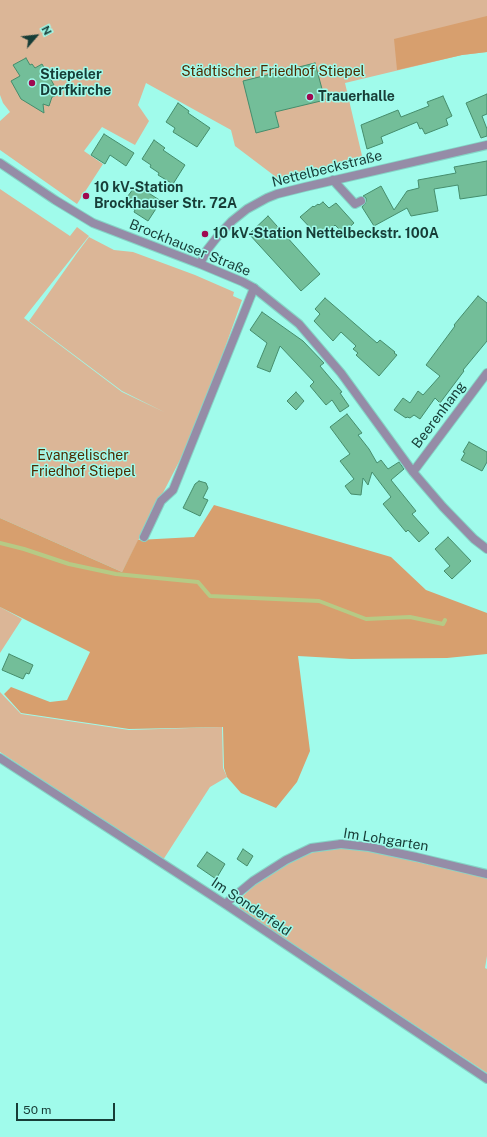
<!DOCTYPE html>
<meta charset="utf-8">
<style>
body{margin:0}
#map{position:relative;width:487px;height:1137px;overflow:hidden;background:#a0fbeb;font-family:"Public Sans",sans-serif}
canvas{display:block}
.north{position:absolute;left:16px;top:16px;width:40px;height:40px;-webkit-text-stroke:3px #a0fbeb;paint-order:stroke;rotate:62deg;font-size:11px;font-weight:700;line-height:16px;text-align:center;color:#173d37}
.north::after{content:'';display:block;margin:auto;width:14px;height:18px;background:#173d37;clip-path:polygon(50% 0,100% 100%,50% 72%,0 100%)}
.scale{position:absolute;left:16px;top:1103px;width:99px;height:18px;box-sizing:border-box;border:2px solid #173d37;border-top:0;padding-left:5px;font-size:12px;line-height:14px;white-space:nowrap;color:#173d37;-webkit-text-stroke:3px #a0fbeb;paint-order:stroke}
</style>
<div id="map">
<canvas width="487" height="1137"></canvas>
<div class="north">N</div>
<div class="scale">50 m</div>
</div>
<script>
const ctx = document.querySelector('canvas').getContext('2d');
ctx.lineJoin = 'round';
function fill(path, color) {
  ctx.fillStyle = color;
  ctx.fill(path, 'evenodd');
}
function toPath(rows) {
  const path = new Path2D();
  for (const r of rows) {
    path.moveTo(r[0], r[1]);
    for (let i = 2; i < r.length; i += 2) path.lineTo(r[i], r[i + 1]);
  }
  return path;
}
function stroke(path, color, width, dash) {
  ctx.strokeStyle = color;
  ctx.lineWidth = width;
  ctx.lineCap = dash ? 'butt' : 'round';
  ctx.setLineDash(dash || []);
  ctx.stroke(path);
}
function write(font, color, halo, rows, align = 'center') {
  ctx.font = font + ' "Public Sans",sans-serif';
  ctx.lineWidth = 3;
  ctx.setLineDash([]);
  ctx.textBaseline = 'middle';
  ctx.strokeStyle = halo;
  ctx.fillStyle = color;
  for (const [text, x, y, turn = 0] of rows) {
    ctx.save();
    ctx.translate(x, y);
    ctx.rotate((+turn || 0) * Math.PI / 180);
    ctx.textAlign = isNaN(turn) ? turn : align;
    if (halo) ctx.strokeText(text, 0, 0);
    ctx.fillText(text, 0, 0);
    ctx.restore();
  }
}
fill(toPath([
 [0,0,487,0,487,52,462,55,345,83,363,160,280,180,235,146,231,130,146,83,138,105,149,121,135,145,102,127,84,151,103,164,77,204,0,150,0,121,10,112,3,103,0,95],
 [0,189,70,236,77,227,89,236,24,318,122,392,164,412,122,391,29,321,77,253,89,237,114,250,133,252,195,275,234,292,233,296,242,300,196,429,122,572,0,518],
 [0,607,22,619,0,653],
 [0,692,21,714,129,730,222,727,223,768,227,777,210,787,163,860,0,752],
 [341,847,370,851,487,878,487,956,485,968,487,969,487,1073,245,913,240,909,239,902,243,896,259,881,287,863,314,852]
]), '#dbb697');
fill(toPath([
 [487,16,487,52,462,55,397,70,394,39],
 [214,505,391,557,426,590,487,613,487,654,447,658,351,659,298,656,310,751,297,782,276,808,241,793,227,777,224,768,223,727,129,729,21,713,4,694,11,687,50,702,67,700,90,652,0,607,0,518,122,572,138,540,194,537]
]), '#d79f6e');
stroke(toPath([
 [0,543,24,549,69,564,116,574,198,582,210,596,319,601,366,619,410,617,443,624,445,620]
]), '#b6ca85', 4);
const building = toPath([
 [26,58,30,65,32,64,35,68,42,64,54,85,50,86,55,96,52,97,49,106,43,104,44,113,21,99,11,81,20,76,13,65,26,58],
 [315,63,325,100,275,112,279,127,256,133,243,81,315,63],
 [487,94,487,114,482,116,487,129,487,136,481,138,466,103,487,94],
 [443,96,452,116,446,119,448,125,425,134,422,128,420,129,417,122,381,137,383,143,367,149,361,125,398,110,401,117,429,106,427,102,443,96],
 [178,103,189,111,188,113,210,128,197,147,173,132,175,128,166,122,178,103],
 [104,134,134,153,126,166,110,155,105,164,91,155,104,134],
 [154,140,165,148,163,150,185,165,173,184,158,175,159,173,150,167,151,165,142,159,154,140],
 [487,161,487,195,460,199,458,185,434,189,438,211,411,216,407,208,374,226,362,207,365,204,366,201,366,198,363,196,381,186,394,210,407,191,419,188,418,180,456,173,454,167,487,161],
 [136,185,161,201,148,221,134,212,135,210,125,203,127,202,125,200,136,185],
 [323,202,329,208,336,203,354,223,343,233,335,225,329,231,328,229,319,237,300,217,313,206,314,207,318,204,319,205,323,202],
 [268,216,320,274,301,291,249,234,268,216],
 [478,296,487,303,487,341,463,370,464,371,440,403,435,398,420,419,414,415,410,418,407,417,406,418,394,410,403,398,410,403,418,391,423,395,440,376,426,365,455,326,454,325,478,296],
 [325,298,377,343,380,340,395,352,394,353,397,355,379,376,356,355,358,353,353,349,356,346,341,332,333,341,314,321,320,314,315,309,325,298],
 [262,312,303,341,324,363,320,366,342,392,340,393,349,406,340,412,332,400,326,405,310,386,314,382,280,346,270,372,257,367,267,343,250,330,262,312],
 [296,392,304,401,296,410,287,401,296,392],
 [347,414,362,433,358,435,369,449,377,463,381,460,388,469,399,462,404,469,391,480,416,511,412,514,429,533,419,542,408,530,406,532,383,504,391,497,372,472,368,485,363,478,361,495,351,494,345,486,354,479,340,461,350,454,330,427,347,414],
 [469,442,487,452,487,462,482,471,461,460,465,453,463,452,469,442],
 [199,481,206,483,208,488,203,498,208,500,200,516,183,508,195,484,199,481],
 [448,537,471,561,452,579,444,571,450,566,435,549,448,537],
 [9,654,33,665,29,674,26,673,23,679,2,670,9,654],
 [243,849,253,856,247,866,237,859,243,849],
 [207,852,225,864,216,879,197,866,207,852]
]);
fill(building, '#73be99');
stroke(building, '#458d6c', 1);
const service = toPath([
 [333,180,355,204,361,201],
 [144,537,161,501,173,490,254,288],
 [341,844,369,847,416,857,487,874]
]);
const minor = toPath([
 [0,163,55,200,93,223,200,264,243,282,254,288,299,324,341,373,413,472,443,507,474,539,487,549],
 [200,264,207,250,218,236,232,221,247,209,267,198,277,194,305,187,487,145],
 [413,472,487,373],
 [0,758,225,904,487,1079],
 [225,904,253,881,286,860,311,848,341,844]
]);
stroke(service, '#85d5c7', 10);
stroke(minor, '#85d5c7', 10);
stroke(service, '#958ca7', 8);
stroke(minor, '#958ca7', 8);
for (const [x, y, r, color] of [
 [32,83,4,"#9f0950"],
 [310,97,4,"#9f0950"],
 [86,196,4,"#9f0950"],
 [205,234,4,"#9f0950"]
]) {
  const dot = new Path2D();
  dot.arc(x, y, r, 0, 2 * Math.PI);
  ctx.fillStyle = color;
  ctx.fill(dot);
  stroke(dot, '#a0fbeb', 1.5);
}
write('14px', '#4e2a01', '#a0fbeb', [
 ["Städtischer Friedhof Stiepel",273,72],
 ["Evangelischer",83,456],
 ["Friedhof Stiepel",83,472]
]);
write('bold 14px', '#173d37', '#a0fbeb', [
 ["Stiepeler",40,75],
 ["Dorfkirche",40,91],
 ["Trauerhalle",318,97],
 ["10 kV-Station",94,188],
 ["Brockhauser Str. 72A",94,204],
 ["10 kV-Station Nettelbeckstr. 100A",213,234]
], 'left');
write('14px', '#173d37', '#a0fbeb', [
 ["Nettelbeckstraße",327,169,-14],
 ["Brockhauser Straße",190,248,22],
 ["Beerenhang",439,415,-53],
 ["Im Lohgarten",386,840,9],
 ["Im Sonderfeld",251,907,34]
]);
</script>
